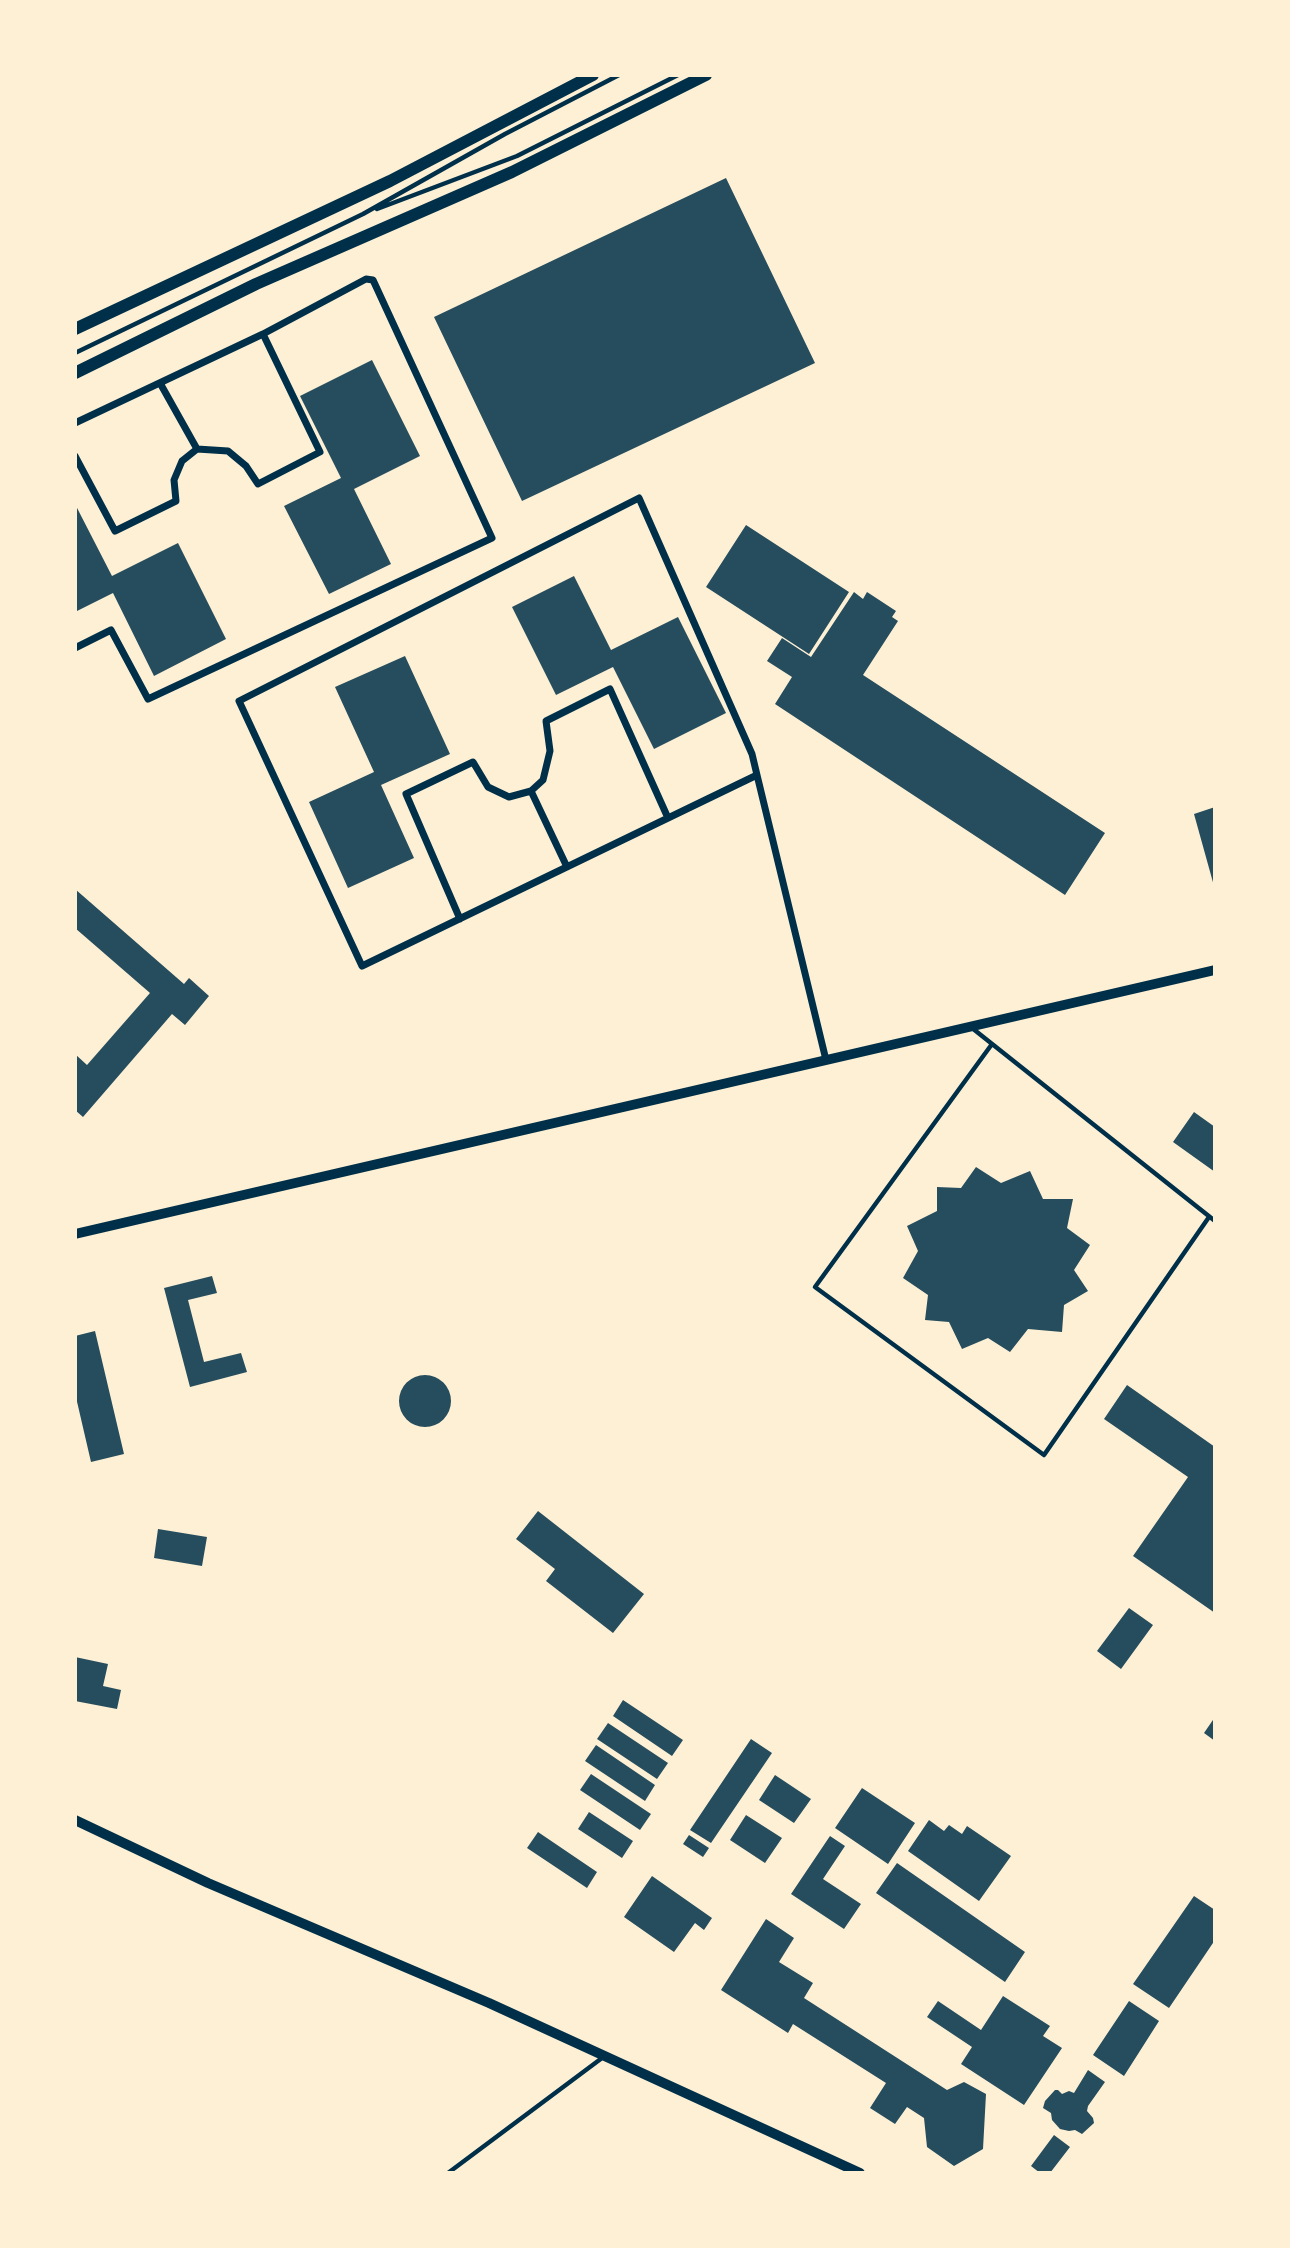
<!DOCTYPE html>
<style>
body{margin:0}
#map{position:relative;width:1290px;height:2248px;overflow:hidden;background:#fdf0d5;font-family:"Times New Roman",serif}
canvas{display:block}
.frame{position:absolute;inset:0;border:77px solid #fdf0d5;pointer-events:none}
</style>
<div id="map">
<canvas width="1290" height="2248"></canvas>
<div class="frame"></div>
</div>
<script>
const ctx = document.querySelector('canvas').getContext('2d');
ctx.lineJoin = 'round';
function fill(path, color) {
  ctx.fillStyle = color;
  ctx.fill(path, 'evenodd');
}
function toPath(rows) {
  const path = new Path2D();
  for (const r of rows) {
    if (r.length === 3) {
      path.moveTo(r[0] + r[2], r[1]);
      path.arc(r[0], r[1], r[2], 0, 2 * Math.PI);
      continue;
    }
    path.moveTo(r[0], r[1]);
    for (let i = 2; i < r.length; i += 2) path.lineTo(r[i], r[i + 1]);
  }
  return path;
}
function stroke(path, color, width, dash) {
  ctx.strokeStyle = color;
  ctx.lineWidth = width;
  ctx.lineCap = dash ? 'butt' : 'round';
  ctx.setLineDash(dash || []);
  ctx.stroke(path);
}
fill(toPath([
 [726,178,815,363,522,501,434,317],
 [372,360,420,456,354,489,391,564,329,594,284,506,341,478,300,396],
 [75,504,112,576,178,543,226,639,154,676,113,593,75,612],
 [746,525,849,592,809,654,706,587],
 [574,576,611,650,678,617,726,713,654,749,613,667,556,695,512,607],
 [854,592,863,599,867,592,896,611,892,617,898,621,863,675,1105,833,1065,895,775,704,792,677,767,661,782,638,811,657],
 [405,656,450,754,381,785,414,858,348,888,309,802,374,772,335,687],
 [1215,807,1215,886,1214,886,1194,814],
 [75,889,184,984,189,978,209,996,185,1025,172,1014,83,1117,75,1110,75,1054,87,1065,150,993,75,928],
 [1194,1112,1215,1127,1215,1172,1173,1142],
 [976,1167,1001,1183,1030,1171,1043,1199,1073,1199,1067,1228,1090,1245,1074,1270,1088,1291,1064,1305,1062,1332,1028,1329,1010,1352,988,1338,962,1349,949,1322,925,1320,928,1295,903,1278,918,1251,907,1226,937,1211,937,1187,961,1188],
 [212,1276,217,1293,188,1300,204,1362,241,1353,247,1372,190,1387,164,1288],
 [95,1331,124,1454,91,1462,75,1393,75,1336],
 [425,1401,26],
 [1127,1385,1215,1447,1215,1613,1133,1556,1188,1477,1104,1419],
 [538,1511,644,1594,613,1633,546,1581,555,1569,516,1539],
 [158,1529,207,1537,202,1566,154,1558],
 [1129,1608,1153,1625,1121,1669,1097,1651],
 [75,1657,108,1664,103,1686,121,1690,117,1709,75,1701],
 [623,1700,683,1740,672,1756,613,1716],
 [1215,1717,1215,1741,1204,1733],
 [608,1723,668,1763,657,1779,597,1739],
 [751,1739,772,1753,711,1843,690,1830],
 [596,1745,655,1785,645,1801,585,1761],
 [591,1774,651,1814,640,1830,580,1790],
 [775,1775,811,1799,794,1823,759,1800],
 [862,1788,915,1823,888,1864,835,1828],
 [589,1812,633,1841,622,1858,578,1829],
 [746,1815,782,1838,765,1863,730,1840],
 [929,1820,944,1831,949,1825,962,1834,967,1826,1011,1856,979,1901,908,1851],
 [538,1832,597,1872,587,1888,527,1848],
 [689,1835,709,1848,703,1857,683,1844],
 [830,1836,845,1846,823,1879,861,1904,844,1929,791,1894],
 [897,1863,1025,1952,1005,1982,876,1893],
 [652,1876,712,1918,704,1930,695,1923,674,1952,624,1917],
 [1194,1896,1215,1910,1215,1940,1169,2008,1133,1984],
 [766,1919,794,1938,779,1962,813,1983,804,1998,947,2090,964,2082,986,2094,983,2149,954,2166,927,2147,924,2118,907,2107,895,2124,870,2108,886,2083,793,2024,788,2033,721,1990],
 [1003,1996,1050,2026,1043,2036,1062,2048,1024,2105,961,2064,972,2047,927,2017,938,2001,981,2030],
 [1129,2001,1159,2021,1124,2076,1093,2055],
 [1088,2070,1105,2082,1088,2106,1087,2111,1093,2118,1094,2123,1082,2134,1075,2130,1069,2131,1060,2129,1052,2120,1051,2113,1043,2108,1045,2101,1055,2090,1058,2090,1062,2094,1069,2091,1074,2093],
 [1054,2135,1070,2147,1050,2173,1040,2173,1031,2166]
]), '#264d5e');
stroke(toPath([
 [377,209,517,156,678,75],
 [75,353,363,214,505,134,619,75],
 [972,1028,1215,1221],
 [992,1044,815,1287,1044,1455,1209,1217],
 [448,2173,602,2058]
]), '#003049', 4.5);
stroke(toPath([
 [160,383,197,449],
 [75,423,263,334,366,279,373,280,492,538,148,699,111,630,75,648],
 [75,456,115,531,176,501,174,480,182,461,197,449,228,451,246,466,258,484,320,452,263,334],
 [757,775,362,966,239,701,639,498,752,754,757,775,826,1060],
 [531,791,567,867],
 [460,919,406,794,473,762,488,787,509,797,531,791,543,780,550,751,546,721,610,689,668,818]
]), '#003049', 7);
stroke(toPath([
 [75,1234,1215,970],
 [75,1820,208,1883,489,2003,860,2173]
]), '#003049', 10);
stroke(toPath([
 [75,329,390,181,593,75],
 [75,373,256,284,512,172,706,75]
]), '#003049', 12);
</script>
